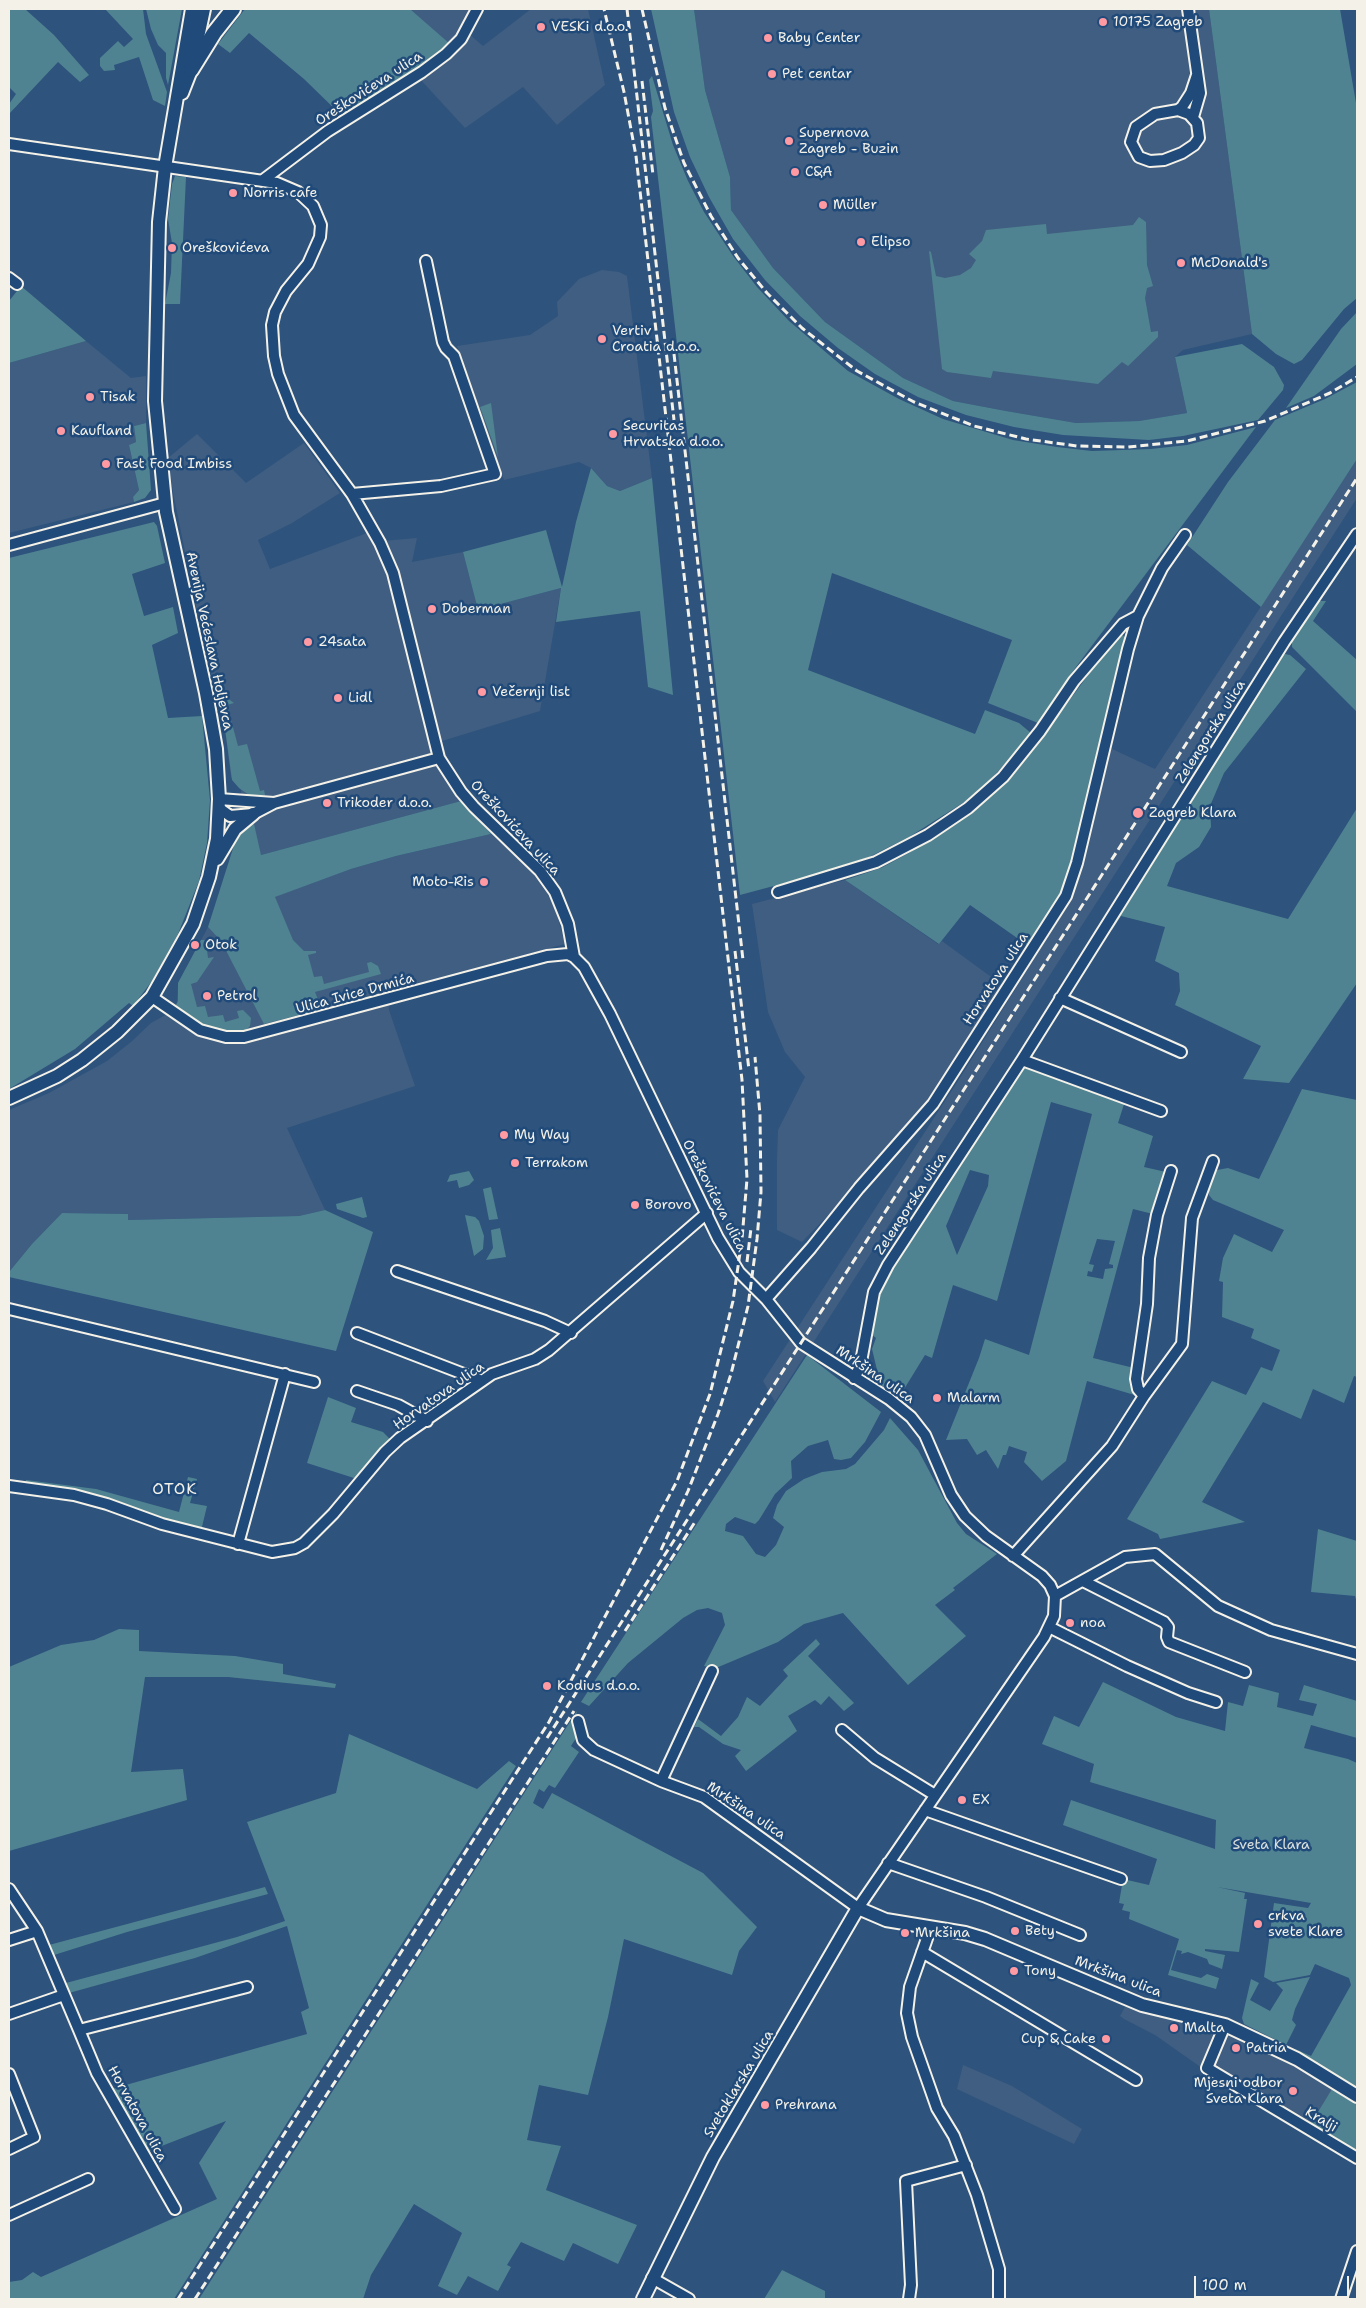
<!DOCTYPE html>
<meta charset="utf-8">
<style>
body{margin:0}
#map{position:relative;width:1366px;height:2308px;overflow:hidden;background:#2e537d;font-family:"Shantell Sans",sans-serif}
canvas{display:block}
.frame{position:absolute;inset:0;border:10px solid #f4f1e8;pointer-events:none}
.scale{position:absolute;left:1194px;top:2276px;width:155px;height:22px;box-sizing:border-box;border:2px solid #f4f1e8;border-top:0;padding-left:6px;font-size:15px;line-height:18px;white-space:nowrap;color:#f4f1e8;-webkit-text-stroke:4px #1f4a7a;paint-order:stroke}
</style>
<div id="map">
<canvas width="1366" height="2308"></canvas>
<div class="frame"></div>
<div class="scale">100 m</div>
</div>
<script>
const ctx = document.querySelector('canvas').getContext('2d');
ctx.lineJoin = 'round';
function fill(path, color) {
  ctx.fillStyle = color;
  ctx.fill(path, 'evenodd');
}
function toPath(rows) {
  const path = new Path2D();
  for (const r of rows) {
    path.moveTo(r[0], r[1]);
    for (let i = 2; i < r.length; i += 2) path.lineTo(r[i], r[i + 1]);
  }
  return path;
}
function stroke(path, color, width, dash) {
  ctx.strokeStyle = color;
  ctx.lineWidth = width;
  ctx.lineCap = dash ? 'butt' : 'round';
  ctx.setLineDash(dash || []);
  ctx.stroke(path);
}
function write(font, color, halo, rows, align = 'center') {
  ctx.font = font + ' "Shantell Sans",sans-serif';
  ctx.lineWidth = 5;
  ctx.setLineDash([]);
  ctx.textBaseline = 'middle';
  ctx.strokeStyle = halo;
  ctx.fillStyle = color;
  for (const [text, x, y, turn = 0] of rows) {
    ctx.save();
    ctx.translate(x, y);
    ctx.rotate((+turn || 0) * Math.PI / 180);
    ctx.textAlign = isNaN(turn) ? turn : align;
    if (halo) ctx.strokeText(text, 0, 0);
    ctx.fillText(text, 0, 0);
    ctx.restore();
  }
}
fill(toPath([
 [410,9,473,9,461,27,483,46,531,9,588,9,605,85,557,125,523,87,465,128,420,79,456,50],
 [694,9,1209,9,1252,334,1183,350,1175,357,1187,413,1139,421,1076,423,1006,411,953,401,903,378,825,322,773,268,731,210,730,177,705,90],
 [602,270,619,272,627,276,652,478,620,491,607,486,591,468,579,462,504,480,457,346,530,335,558,316,557,302,579,279],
 [86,341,131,378,146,376,146,423,134,426,136,442,129,445,139,490,133,497,134,502,9,533,9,363],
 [197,434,246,483,304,443,340,493,292,523,258,540,270,569,367,533,371,542,417,538,412,562,463,552,478,610,561,588,540,711,442,741,449,764,440,769,461,801,261,855,244,829,241,790,231,777,223,714,206,656,173,492,168,458],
 [1357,459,1357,498,775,1402,763,1381,958,1081,1069,903,1110,748,1155,769],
 [491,834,533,873,547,893,556,911,565,944,388,991,389,1010,415,1086,287,1128,325,1210,299,1216,128,1220,128,1214,62,1213,32,1244,9,1272,9,1110,49,1093,107,1061,131,1042,151,1023,167,1014,177,1003,178,983,208,927,221,941,264,1023,322,1009,274,897,351,869,396,856],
 [845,880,938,944,942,941,1005,987,928,1105,867,1175,802,1242,777,1230,777,1162,778,1130,805,1077,785,1052,768,1012,752,904],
 [1126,2005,1166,2017,1219,2028,1298,2065,1334,2087,1310,2125,1203,2066,1202,2068,1155,2035,1124,2019,1120,2016],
 [963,2065,1012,2086,1082,2129,1074,2144,957,2089]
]), '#405e81');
fill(toPath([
 [9,9,25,9,54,35,89,75,80,82,58,62,9,114,9,104,16,94,9,87],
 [105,9,143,9,146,34,167,92,165,106,153,100,139,57,114,65,115,70,104,71,100,66,100,58,118,41,124,47,133,39],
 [146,9,182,9,168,85,166,78,166,53,158,45,151,29],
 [245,9,410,9,450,44,407,76,342,116,304,79,249,33,230,53,218,44],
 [651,9,694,9,705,90,730,177,731,210,773,268,825,322,903,378,953,401,1006,411,1076,423,1139,421,1187,413,1175,357,1242,344,1274,367,1284,385,1283,390,1258,420,1183,436,1149,440,1063,435,1014,427,966,415,918,397,875,374,838,348,800,316,765,280,733,239,709,197,690,157,674,112],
 [1209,9,1340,9,1357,109,1357,298,1344,309,1302,360,1294,364,1276,354,1252,334],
 [652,76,673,145,688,181,704,212,733,256,757,287,789,321,848,371,899,399,943,419,1013,440,1057,447,1092,451,1151,449,1187,445,1256,427,1073,671,1038,723,988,703,1012,640,832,573,808,670,975,734,985,710,1019,723,1031,733,1028,739,990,780,969,799,909,837,869,857,826,872,740,895,651,117,653,111,649,80],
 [175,176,186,177,180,304,165,304,171,273,172,243,168,219,172,184],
 [1139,217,1146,222,1147,265,1153,286,1147,288,1145,298,1151,332,1158,331,1158,337,1128,366,1122,362,1098,384,993,371,991,378,947,372,942,369,929,251,931,252,936,276,945,278,960,275,971,268,976,260,969,254,982,241,986,230,1046,224,1047,234,1133,225],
 [21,286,86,341,9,363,9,301],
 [1357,312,1357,364,1314,396,1286,408,1341,329],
 [1357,382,1357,459,1261,607,1187,545,1228,482,1275,420,1325,399],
 [491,403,498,457,480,407],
 [146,423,151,490,145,498,134,502,133,497,139,490,129,445,136,442,134,426],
 [591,468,607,486,620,491,652,478,673,695,648,687,640,611,556,622,561,588,478,610,463,552,546,530,562,587,576,522],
 [154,522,157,526,165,563,132,574,144,616,173,607,178,633,152,645,168,718,202,716,210,800,207,843,199,881,178,934,152,981,133,1006,129,1003,75,1049,9,1089,9,558],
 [1316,601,1326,601,1313,621,1357,660,1357,712,1292,647,1292,638],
 [1119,633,1128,639,1078,845,1064,890,1030,947,970,905,939,944,845,880,881,868,909,853,976,809,1033,750],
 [1285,654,1290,655,1306,669,1224,773,1210,806,1211,827,1199,847,1176,863,1167,886,1288,919,1357,808,1357,983,1289,1083,1243,1079,1261,1046,1175,1005,1180,991,1179,973,1155,961,1165,927,1121,916,1112,930,1109,929,1277,660],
 [223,695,234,703,227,705,238,746,247,744,260,791,264,790,265,795,249,795,239,788,232,780,223,714,216,697],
 [461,801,491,834,396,856,351,869,275,897,293,940,304,951,316,951,316,953,308,955,314,977,322,976,324,984,369,972,367,963,371,962,378,966,381,974,315,992,322,1009,264,1024,221,941,208,927,236,839,242,830,254,824,261,855],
 [201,940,206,940,215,948,207,950,208,958,214,957,197,982,191,984,197,1007,205,1006,208,1017,223,1015,225,1022,239,1018,237,1011,243,1010,251,1018,250,1026,245,1031,233,1033,221,1032,200,1025,176,1005,178,1001,178,983],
 [1022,1066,1028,1066,1125,1101,1118,1123,1153,1136,1144,1167,1166,1172,1153,1214,1133,1209,1093,1358,1134,1368,1138,1396,1087,1381,1066,1461,1042,1481,1024,1462,1027,1452,1009,1446,1006,1455,1003,1455,998,1469,986,1450,977,1455,967,1439,946,1440,979,1358,985,1339,1029,1355,1092,1114,1051,1102,997,1301,953,1285,932,1358,925,1355,898,1399,875,1380,874,1374,877,1370,872,1349,876,1338,871,1334,877,1293,890,1267],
 [970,1170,989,1175,988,1186,957,1255,946,1226],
 [1097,1239,1115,1241,1109,1264,1113,1265,1113,1268,1105,1269,1103,1279,1087,1276,1088,1271,1092,1272,1094,1265,1089,1264],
 [1302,1089,1357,1100,1357,1377,1354,1376,1344,1403,1313,1389,1301,1419,1263,1402,1202,1502,1245,1522,1160,1539,1158,1534,1127,1519,1212,1381,1246,1395,1261,1367,1272,1371,1280,1350,1251,1338,1254,1329,1222,1317,1223,1282,1219,1281,1223,1258,1234,1234,1272,1252,1284,1230,1213,1200,1209,1195,1209,1182,1217,1170,1228,1168,1259,1179],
 [469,1171,474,1180,469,1185,459,1188,457,1180,447,1182,450,1175],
 [491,1187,498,1219,489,1220,483,1189],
 [362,1197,367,1217,363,1218,337,1209,336,1204],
 [325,1210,373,1232,336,1351,9,1277,9,1272,32,1244,62,1213,128,1214,128,1220,299,1216],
 [465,1215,475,1217,479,1221,484,1236,483,1249,474,1256],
 [500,1228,506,1257,486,1260,493,1248,491,1230],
 [807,1355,881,1412,865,1442,851,1458,841,1460,834,1459,828,1440,808,1446,791,1461,792,1478,775,1494,759,1520,755,1524,735,1517,726,1524,725,1531,743,1536,756,1554,765,1557,776,1545,784,1527,773,1518,777,1505,786,1491,804,1479,822,1472,846,1469,855,1464,884,1430,890,1418,918,1450,957,1523,966,1534,997,1554,953,1588,955,1590,935,1605,966,1636,908,1685,843,1613,804,1624,778,1642,716,1668,704,1666,725,1625,722,1613,708,1608,697,1610,683,1618,628,1663,589,1706,581,1702],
 [328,1397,356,1408,351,1422,383,1432,392,1441,357,1479,307,1463],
 [188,1477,197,1479,190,1503,207,1506,201,1531,109,1499,25,1484,26,1480,96,1489,179,1512],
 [1318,1529,1357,1541,1357,1603,1355,1596,1311,1592],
 [119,1629,139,1630,139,1651,235,1656,283,1664,283,1674,336,1684,335,1688,228,1677,145,1677,131,1772,183,1769,187,1800,9,1851,9,1667,61,1645,94,1640],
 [816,1639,820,1644,808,1656,854,1703,844,1711,829,1696,821,1705,815,1700,788,1716,797,1731,746,1771,735,1756,741,1750,723,1744,699,1727,694,1727,698,1719,721,1736,738,1717,747,1697,760,1706,788,1676,783,1670],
 [1103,1682,1176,1717,1225,1731,1228,1702,1243,1706,1249,1685,1279,1693,1277,1707,1313,1716,1317,1704,1299,1700,1304,1685,1357,1701,1357,1738,1311,1725,1304,1748,1348,1759,1357,1763,1357,2088,1295,2049,1311,2056,1351,1985,1349,1978,1315,1964,1310,1975,1273,1982,1264,1977,1274,1903,1308,1908,1311,1903,1217,1887,1245,1893,1244,1899,1247,1899,1239,1952,1205,1949,1205,1951,1225,1955,1222,1969,1209,1964,1207,1959,1188,1952,1181,1954,1182,1951,1177,1950,1171,1970,1201,1978,1207,1974,1219,1978,1216,1989,1168,1975,1179,1939,1129,1919,1130,1912,1122,1910,1124,1904,1119,1903,1123,1879,1149,1885,1157,1859,1063,1825,1071,1800,1215,1849,1216,1820,1090,1782,1094,1764,1042,1744,1054,1716,1079,1727],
 [577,1711,575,1720,578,1735,571,1746,579,1752,555,1788,549,1785,544,1792,539,1789,533,1803,543,1809,552,1793,703,1873,757,1927,739,1951,732,1975,624,1939,608,2017,588,2095,539,2085,527,2140,561,2146,546,2190,637,2225,618,2264,573,2243,564,2261,521,2242,507,2265,511,2267,498,2291,468,2276,457,2295,438,2286,462,2233,414,2204,371,2275,363,2299,199,2299],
 [349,1734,477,1789,509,1761,516,1766,174,2299,9,2299,9,2282,22,2280,33,2272,41,2277,217,2199,199,2163,226,2121,141,2154,108,2090,307,2034,301,2012,309,2008,287,1926,195,1958,69,1993,66,1983,237,1937,285,1921,247,1822,336,1793],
 [265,1887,268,1894,127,1932,54,1955,49,1945],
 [1310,1977,1295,2009,1292,2020,1296,2025,1286,2045,1244,2024,1242,2018,1251,1979,1259,1983,1250,2000,1270,2011,1283,1990,1276,1983],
 [1332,2089,1357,2105,1357,2151,1310,2125],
 [782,2270,825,2291,825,2299,764,2299]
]), '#4f8391');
const minor = toPath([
 [1188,9,1200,93,1193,117],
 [1178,110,1189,114,1197,123,1199,138,1194,145,1182,153,1164,160,1150,161,1139,157,1131,142,1136,127,1155,114,1178,110,1182,107,1191,93,1197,75],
 [9,144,277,183,298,192,313,206,321,225,320,237,308,264,286,291,275,312,272,325,274,356,278,374,294,415,352,494,380,543,393,573,439,758,461,792,474,807,540,871,555,892,568,924,574,957,584,967,610,1014,718,1238,739,1272,766,1299,801,1343,889,1399,911,1417,925,1435,951,1495,965,1516,986,1536,1042,1576,1050,1585,1055,1596,1054,1616,1044,1637,858,1908,704,1797,661,1781,594,1750,583,1740,578,1721],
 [263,180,328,131,422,72,446,54,461,39,477,9],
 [9,278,17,284],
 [352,494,441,486,495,474,454,356,446,348,443,342,426,261],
 [9,545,165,503],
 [219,799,274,803],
 [219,808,230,816,253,814,274,803,439,758],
 [778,892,876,862,928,835,968,808,1003,777,1040,731,1074,681,1123,624,1138,616],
 [152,997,200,1030,226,1037,244,1037,547,956,568,954,574,957],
 [1060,998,1181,1052],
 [1022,1060,1161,1111],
 [397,1271,545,1321,571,1333],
 [766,1299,811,1248,859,1188,933,1104,1066,896,1077,863,1128,649,1138,616,1162,568,1185,535],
 [9,1309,314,1382],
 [357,1333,482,1381],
 [854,1378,860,1367,874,1292,888,1265,1022,1060,1284,642,1357,534],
 [357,1391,398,1405,427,1421],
 [1144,1396,1138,1389,1136,1379,1147,1304,1149,1258,1157,1215,1171,1171],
 [9,1486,74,1495,107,1504,162,1524,272,1552,295,1548,304,1543,333,1514,385,1452,400,1438,492,1374,535,1359,549,1350,707,1213],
 [238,1544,285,1374],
 [1013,1556,1112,1446,1144,1396,1182,1344,1192,1218,1213,1161],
 [1083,1581,1164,1622,1168,1627,1167,1637,1169,1642,1245,1672],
 [1055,1596,1125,1557,1155,1554,1218,1606,1271,1630,1357,1654],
 [1049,1627,1127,1666,1188,1693,1216,1702],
 [842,1730,875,1758,935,1795],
 [661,1781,712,1671],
 [925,1810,1121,1879],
 [888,1863,986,1897,1080,1935],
 [9,1889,37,1931,79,2030,247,1987],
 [931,1927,910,1987,907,2013,912,2037,937,2108,954,2136,977,2195,999,2269,999,2299],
 [9,1940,37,1931],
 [922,1952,1136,2080],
 [9,2014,64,1995],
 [1225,2025,1207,2068,1357,2158],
 [79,2030,97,2073,175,2209],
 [9,2074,34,2137,9,2149],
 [9,2215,88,2179],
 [652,2278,689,2299],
 [909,2299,911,2285,906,2181,966,2165],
 [1341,2299,1357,2251]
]);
const tertiary = toPath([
 [182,93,191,70,204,9],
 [217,859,235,829,253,814],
 [9,1098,57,1076,82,1060,117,1032,152,997,193,924,209,877,217,839,219,799,216,749,206,693,166,512,155,401,159,222,165,167,192,9],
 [643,2299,713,2157,858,1908,886,1920,965,1933,985,1939,1142,2005,1225,2025,1297,2059,1357,2096]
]);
const secondary = toPath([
 [191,70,214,33,233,9]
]);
stroke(minor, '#f4f1e8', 14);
stroke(tertiary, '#f4f1e8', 16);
stroke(secondary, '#f4f1e8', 18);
stroke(minor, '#1f4a7a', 10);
stroke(tertiary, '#1f4a7a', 12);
stroke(secondary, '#1f4a7a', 14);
stroke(toPath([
 [627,9,674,420],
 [642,9,665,108,684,163,711,216,738,258,767,293,802,328,857,371,914,402,974,426,1026,439,1077,446,1128,447,1187,441,1265,421,1330,393,1357,377],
 [642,81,653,175],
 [674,354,743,960],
 [735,951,749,1070],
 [747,1262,751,1228],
 [661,1550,688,1491,718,1414,731,1374,748,1306,757,1239,761,1192,760,1115,755,1057],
 [625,1631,695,1522],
 [547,1738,1357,478],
 [178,2299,549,1722,677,1481,710,1394,733,1301,742,1239,747,1179,742,1080,636,156,624,92,604,9],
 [195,2299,574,1711]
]), '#f4f1e8', 3, [8, 4]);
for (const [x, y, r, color] of [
 [1103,22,5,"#ff9aa2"],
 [541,27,5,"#ff9aa2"],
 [768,38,5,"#ff9aa2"],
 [772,74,5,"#ff9aa2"],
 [789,141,5,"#ff9aa2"],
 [795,172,5,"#ff9aa2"],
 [233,193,5,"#ff9aa2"],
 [823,205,5,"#ff9aa2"],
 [861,242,5,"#ff9aa2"],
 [172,248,5,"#ff9aa2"],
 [1181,263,5,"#ff9aa2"],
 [602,339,5,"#ff9aa2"],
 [90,397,5,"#ff9aa2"],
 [61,431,5,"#ff9aa2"],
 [613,434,5,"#ff9aa2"],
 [106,464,5,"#ff9aa2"],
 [432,609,5,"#ff9aa2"],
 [308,642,5,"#ff9aa2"],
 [482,692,5,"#ff9aa2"],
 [338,698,5,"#ff9aa2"],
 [327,803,5,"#ff9aa2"],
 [1138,813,6,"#ff9aa2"],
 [484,882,5,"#ff9aa2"],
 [195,945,5,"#ff9aa2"],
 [207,996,5,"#ff9aa2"],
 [504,1135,5,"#ff9aa2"],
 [515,1163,5,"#ff9aa2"],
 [635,1205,5,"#ff9aa2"],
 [937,1398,5,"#ff9aa2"],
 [1070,1623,5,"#ff9aa2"],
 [547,1686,5,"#ff9aa2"],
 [962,1800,5,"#ff9aa2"],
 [1258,1924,5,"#ff9aa2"],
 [1015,1931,5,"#ff9aa2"],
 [905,1933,5,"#ff9aa2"],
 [1014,1971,5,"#ff9aa2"],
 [1174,2028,5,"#ff9aa2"],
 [1106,2039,5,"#ff9aa2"],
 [1236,2048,5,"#ff9aa2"],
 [1293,2091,5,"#ff9aa2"],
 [765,2105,5,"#ff9aa2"]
]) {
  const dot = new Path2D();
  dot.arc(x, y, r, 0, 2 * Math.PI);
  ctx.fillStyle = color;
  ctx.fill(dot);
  stroke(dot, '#1f4a7a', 2);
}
write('14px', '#f4f1e8', '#1f4a7a', [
 ["10175 Zagreb",1113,22],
 ["VESKi d.o.o.",551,27],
 ["Baby Center",778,38],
 ["Pet centar",782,74],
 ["Supernova",799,133],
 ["Zagreb - Buzin",799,149],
 ["C&A",805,172],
 ["Norris cafe",243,193],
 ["Müller",833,205],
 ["Elipso",871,242],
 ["Oreškovićeva",182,248],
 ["McDonald's",1191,263],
 ["Vertiv",612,331],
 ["Croatia d.o.o.",612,347],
 ["Tisak",100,397],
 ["Securitas",623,426],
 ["Hrvatska d.o.o.",623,442],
 ["Kaufland",71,431],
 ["Fast Food Imbiss",116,464],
 ["Doberman",442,609],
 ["24sata",318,642],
 ["Večernji list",492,692],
 ["Lidl",348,698],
 ["Trikoder d.o.o.",337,803],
 ["Zagreb Klara",1149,813],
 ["Moto-Ris",474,882,"right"],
 ["Otok",205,945],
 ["Petrol",217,996],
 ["My Way",514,1135],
 ["Terrakom",525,1163],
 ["Borovo",645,1205],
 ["Malarm",947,1398],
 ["noa",1080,1623],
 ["Kodius d.o.o.",557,1686],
 ["EX",972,1800],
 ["crkva",1268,1916],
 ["svete Klare",1268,1932],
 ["Bety",1025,1931],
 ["Mrkšina",915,1933],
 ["Tony",1024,1971],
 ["Malta",1184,2028],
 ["Cup & Cake",1096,2039,"right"],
 ["Patria",1246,2048],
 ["Mjesni odbor",1283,2083,"right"],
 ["Sveta Klara",1283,2099,"right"],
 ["Prehrana",775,2105]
], 'left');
write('14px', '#f4f1e8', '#1f4a7a', [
 ["Oreškovićeva ulica",369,89,-33],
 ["Avenija Većeslava Holjevca",209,641,78],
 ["Zelengorska ulica",1211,732,-58],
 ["Oreškovićeva ulica",515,828,47],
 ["Horvatova ulica",996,979,-57],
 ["Ulica Ivice Drmića",355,994,-15],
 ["Oreškovićeva ulica",714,1196,63],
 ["Zelengorska ulica",911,1204,-57],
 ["Mrkšina ulica",875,1375,34],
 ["Horvatova ulica",439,1396,-35],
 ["Mrkšina ulica",746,1811,34],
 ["Mrkšina ulica",1118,1977,21],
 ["Svetoklarska ulica",739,2084,-59],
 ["Horvatova ulica",137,2114,61],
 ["Kralji",1321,2120,31]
]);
write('14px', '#dbe0db', '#1f4a7a', [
 ["Sveta Klara",1271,1845]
]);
ctx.letterSpacing = '1px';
write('16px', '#f4f1e8', '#1f4a7a', [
 ["OTOK",175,1490]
]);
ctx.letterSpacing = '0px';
</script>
